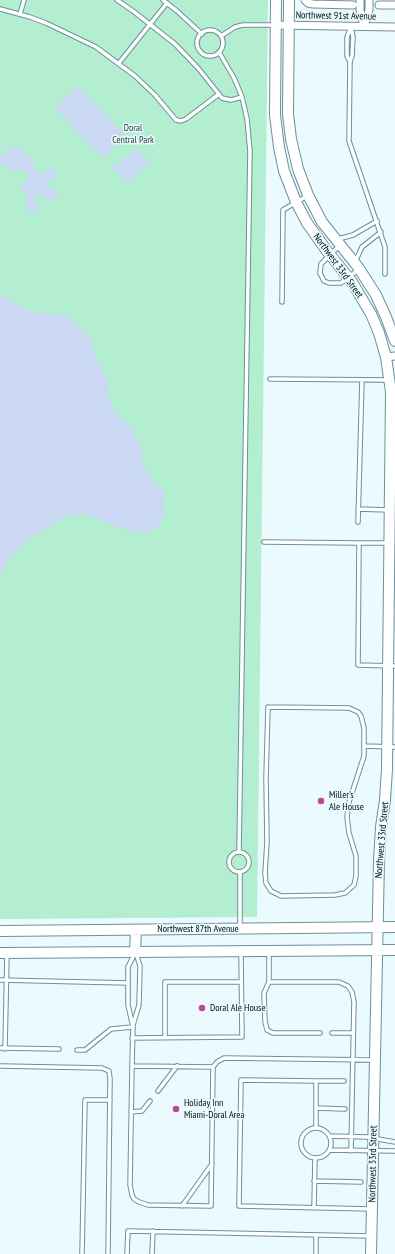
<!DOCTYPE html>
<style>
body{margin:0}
canvas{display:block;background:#eafafe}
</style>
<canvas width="395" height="1254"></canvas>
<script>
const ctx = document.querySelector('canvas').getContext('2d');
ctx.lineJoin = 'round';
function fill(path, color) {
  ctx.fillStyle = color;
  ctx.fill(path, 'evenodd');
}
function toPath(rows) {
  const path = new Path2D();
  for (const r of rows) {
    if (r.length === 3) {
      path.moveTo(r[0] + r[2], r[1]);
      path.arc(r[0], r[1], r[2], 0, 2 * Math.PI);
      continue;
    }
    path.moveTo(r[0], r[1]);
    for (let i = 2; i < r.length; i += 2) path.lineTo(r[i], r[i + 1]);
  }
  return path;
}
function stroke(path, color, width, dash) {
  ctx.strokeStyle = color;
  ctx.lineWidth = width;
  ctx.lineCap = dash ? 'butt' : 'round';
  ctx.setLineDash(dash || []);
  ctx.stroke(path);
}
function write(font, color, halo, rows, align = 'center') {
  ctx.font = font + ' "PT Sans Narrow",sans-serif';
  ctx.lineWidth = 3;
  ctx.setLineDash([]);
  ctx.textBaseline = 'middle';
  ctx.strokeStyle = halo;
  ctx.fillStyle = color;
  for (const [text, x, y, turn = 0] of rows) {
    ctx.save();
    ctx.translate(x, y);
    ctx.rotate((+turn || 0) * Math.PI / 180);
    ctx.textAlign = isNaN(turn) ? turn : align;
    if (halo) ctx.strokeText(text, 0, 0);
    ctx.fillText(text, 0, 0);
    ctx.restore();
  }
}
fill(toPath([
 [0,0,268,0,257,917,0,919]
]), '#b3eed0');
fill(toPath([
 [77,86,126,136,103,158,55,108],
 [15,147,24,150,29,156,33,166,40,174,43,174,47,169,51,168,55,170,56,174,54,179,47,180,46,182,51,188,50,190,55,189,59,196,47,203,43,194,40,194,36,196,35,199,40,208,30,213,26,204,23,203,24,201,26,201,27,199,22,187,22,184,29,178,29,173,24,170,17,171,12,171,6,168,4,164,1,163,1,155,4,154,8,149],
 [137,148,150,161,128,183,111,167,116,163,119,165],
 [0,294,29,312,58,315,65,317,66,316,90,336,96,360,106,376,111,407,116,415,129,425,140,445,143,466,157,484,164,491,164,506,163,518,156,529,142,533,128,531,87,515,78,514,67,516,37,534,20,547,9,558,0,577]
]), '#cad8f3');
const lane = toPath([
 [117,0,133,11,175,44,198,68,222,98,231,100,242,97],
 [163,0,177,11,202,34],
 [0,9,30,17,46,23,96,47,135,76,155,95,176,120,181,121,186,119,219,94],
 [20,14,24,0],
 [351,26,353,37,352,56,350,62,349,141,385,247,385,274],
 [210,43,13],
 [221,36,235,27,243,25,275,25],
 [219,52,234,78,242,97,247,119,250,151,239,852],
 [350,62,347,56,347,37,351,27],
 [119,63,167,3],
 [338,239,353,235,377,221],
 [339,246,321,264,320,273,324,281,329,283,341,283,358,270],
 [355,262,362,247,381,232],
 [282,302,283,210,307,196],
 [270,379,389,380],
 [358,509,389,510],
 [358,522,362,380],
 [264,542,359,543],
 [388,543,359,543,358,665,395,666],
 [268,707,349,708,358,712,361,716,364,728,364,756,349,802,347,817,349,833,356,856,356,876,354,885,345,893,335,895,281,896,271,891,266,883,265,873,267,842,266,778,268,707],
 [364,746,395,747],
 [239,862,10],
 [240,872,240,927],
 [269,953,269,982,339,982,348,986,352,992,354,1002,351,1151],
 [0,980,128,983],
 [269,982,264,993,265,1021,267,1030,273,1033,320,1033],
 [133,1025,139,1005,140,966,136,953],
 [332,1033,353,1033],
 [165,1037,165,982,241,982],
 [132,1038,242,1037,241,953],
 [0,1048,59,1049],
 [5,1049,7,954],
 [77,1050,85,1050,111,1029,133,1027],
 [0,1066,102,1068,109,1071,110,1079,108,1254],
 [132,1066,213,1067,211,1206,148,1205,139,1202,134,1199,132,1195,130,1185,132,1066,133,1027,128,1005,128,967,135,953],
 [213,1067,217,1062,224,1058,374,1060],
 [316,1081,344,1081],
 [158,1091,177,1066],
 [316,1108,345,1109],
 [131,1112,142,1111,150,1101],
 [316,1128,316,1081,241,1080,239,1206,371,1209],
 [316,1143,15],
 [329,1136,367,1137,395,1142],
 [329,1150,395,1151],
 [314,1181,361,1182],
 [182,1206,212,1164],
 [314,1207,315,1158],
 [82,1254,85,1100,110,1100],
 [127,1254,128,1231,370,1236],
 [152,1254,153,1231],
 [316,1254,316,1235]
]);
const street = toPath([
 [305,0,308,3,313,4,353,5],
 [360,0,360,10,364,26],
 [379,5,395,5],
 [276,25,395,27],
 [364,26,369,10,369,0],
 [386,357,395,356]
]);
const secondary = toPath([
 [276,0,275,115,279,147,284,171,296,202,307,223,327,251,352,282,371,314,379,333,386,357,391,392,387,769,385,800,381,827,379,861,371,1254],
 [289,0,288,114,291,139,298,169,308,195,322,222,358,267,376,295,386,317,395,341],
 [0,931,395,927],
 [135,952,136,930],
 [0,953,395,950]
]);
stroke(lane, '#6a919a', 5.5);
stroke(street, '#6a919a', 9);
stroke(secondary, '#6a919a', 12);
stroke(lane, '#fff', 3.5);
stroke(street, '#fff', 7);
stroke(secondary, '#fff', 10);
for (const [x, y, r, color] of [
 [321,801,4,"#bf479b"],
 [202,1008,4,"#bf479b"],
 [176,1109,4,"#bf479b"]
]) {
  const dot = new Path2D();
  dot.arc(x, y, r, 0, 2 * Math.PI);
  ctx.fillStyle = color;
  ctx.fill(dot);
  stroke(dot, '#eafafe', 1.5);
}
write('10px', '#020f12', '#eafafe', [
 ["Northwest 91st Avenue",336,16,1],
 ["Northwest 33rd Street",338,266,54],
 ["Northwest 33rd Street",382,840,-85],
 ["Northwest 87th Avenue",198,929],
 ["Northwest 33rd Street",373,1164,-89]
]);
write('10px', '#193e2e', '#eafafe', [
 ["Doral",133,128],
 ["Central Park",133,140]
]);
write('10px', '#020f12', '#eafafe', [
 ["Miller's",329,795],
 ["Ale House",329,807],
 ["Doral Ale House",210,1008],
 ["Holiday Inn",184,1103],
 ["Miami-Doral Area",184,1115]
], 'left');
</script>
